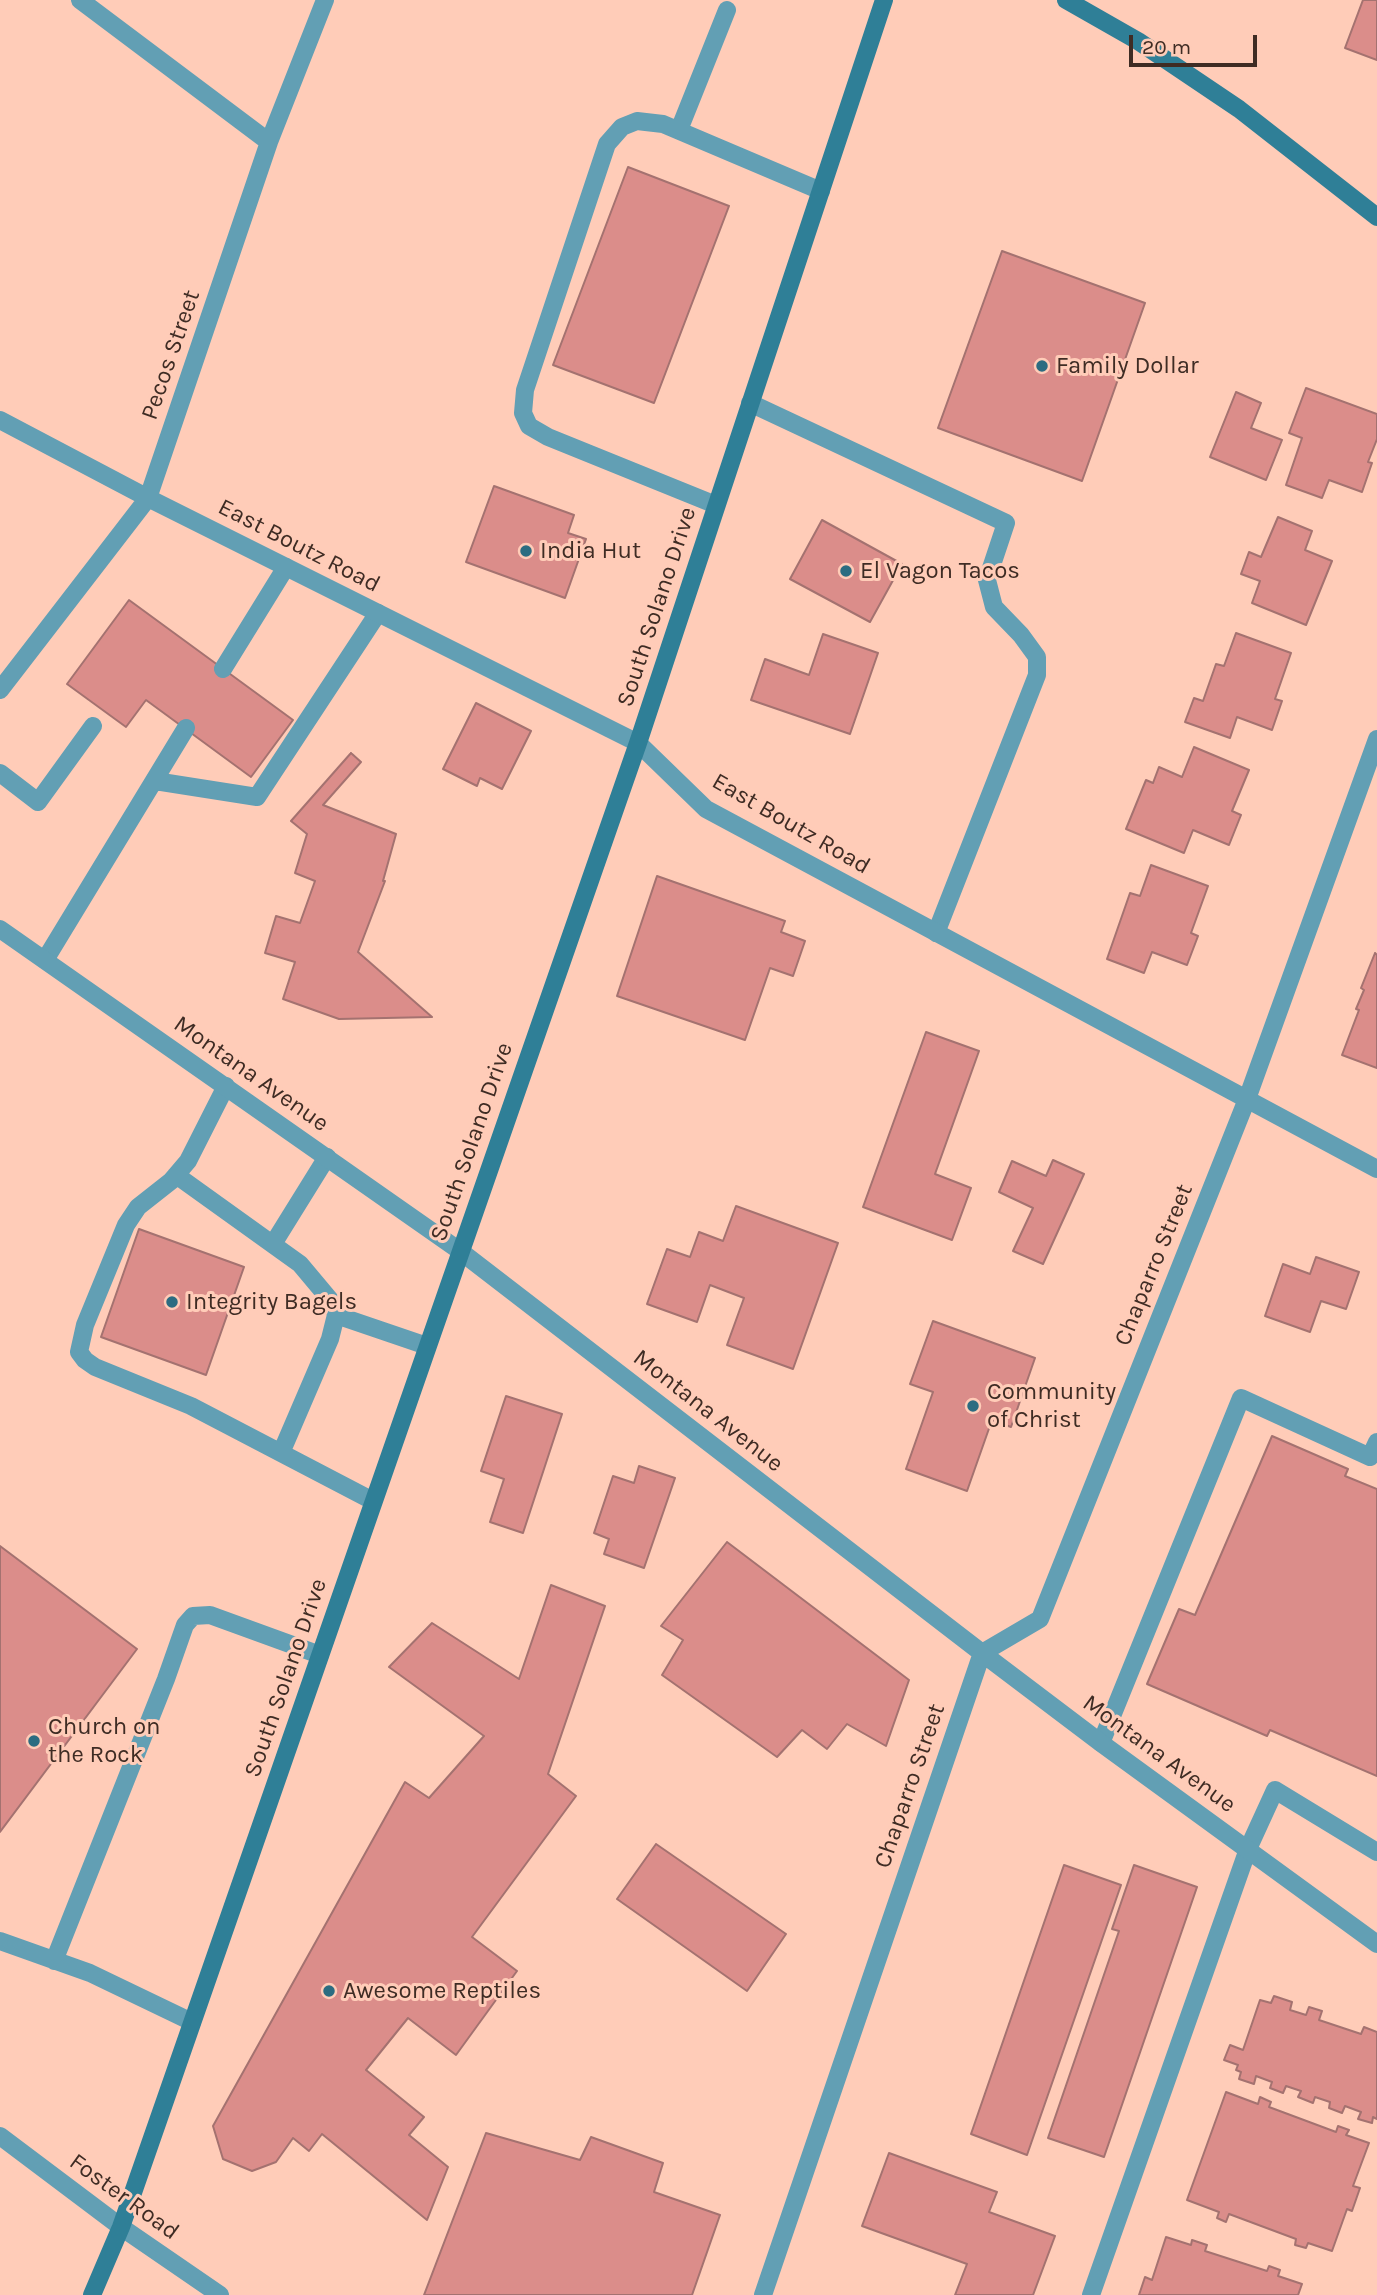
<!DOCTYPE html>
<style>
body{margin:0}
#map{position:relative;width:1377px;height:2295px;overflow:hidden;background:#ffccb8;font-family:Karla,sans-serif}
canvas{display:block}
.scale{position:absolute;left:1129px;top:35px;width:128px;height:32px;box-sizing:border-box;border:4px solid #3f2c24;border-top:0;padding-left:9px;font-size:21px;line-height:24px;white-space:nowrap;color:#3f2c24;-webkit-text-stroke:5px #ffccb8;paint-order:stroke}
</style>
<div id="map">
<canvas width="1377" height="2295"></canvas>
<div class="scale">20 m</div>
</div>
<script>
const ctx = document.querySelector('canvas').getContext('2d');
ctx.lineJoin = 'round';
function fill(path, color) {
  ctx.fillStyle = color;
  ctx.fill(path, 'evenodd');
}
function toPath(rows) {
  const path = new Path2D();
  for (const r of rows) {
    path.moveTo(r[0], r[1]);
    for (let i = 2; i < r.length; i += 2) path.lineTo(r[i], r[i + 1]);
  }
  return path;
}
function stroke(path, color, width, dash) {
  ctx.strokeStyle = color;
  ctx.lineWidth = width;
  ctx.lineCap = dash ? 'butt' : 'round';
  ctx.setLineDash(dash || []);
  ctx.stroke(path);
}
function write(font, color, halo, rows, align = 'center') {
  ctx.font = font + ' Karla,sans-serif';
  ctx.lineWidth = 6;
  ctx.setLineDash([]);
  ctx.textBaseline = 'middle';
  ctx.strokeStyle = halo;
  ctx.fillStyle = color;
  for (const [text, x, y, turn = 0] of rows) {
    ctx.save();
    ctx.translate(x, y);
    ctx.rotate((+turn || 0) * Math.PI / 180);
    ctx.textAlign = isNaN(turn) ? turn : align;
    if (halo) ctx.strokeText(text, 0, 0);
    ctx.fillText(text, 0, 0);
    ctx.restore();
  }
}
const building = toPath([
 [1363,0,1377,0,1377,60,1345,48,1363,0],
 [628,167,729,206,654,403,553,365,628,167],
 [1002,251,1145,303,1082,481,938,428,1002,251],
 [1306,388,1377,414,1377,439,1368,462,1372,463,1362,492,1329,480,1322,498,1286,485,1302,438,1289,433,1306,388],
 [1236,392,1261,403,1251,428,1282,440,1266,480,1210,457,1236,392],
 [494,486,574,515,568,533,586,539,565,598,466,562,494,486],
 [1278,517,1312,531,1305,550,1332,561,1306,625,1252,603,1260,581,1241,574,1249,552,1261,557,1278,517],
 [822,520,902,564,870,622,790,579,822,520],
 [129,600,293,720,251,777,146,700,126,727,67,684,129,600],
 [1236,633,1291,653,1275,699,1282,701,1272,730,1237,717,1230,738,1185,722,1194,698,1203,701,1216,664,1224,666,1236,633],
 [823,634,878,653,850,734,751,700,765,659,809,675,823,634],
 [476,703,531,731,502,789,480,778,477,786,443,769,476,703],
 [1194,747,1249,770,1232,811,1241,815,1229,845,1193,830,1184,853,1126,829,1146,780,1153,783,1159,767,1182,777,1194,747],
 [351,753,361,762,323,805,396,834,383,881,385,881,358,952,432,1017,339,1019,283,999,295,962,265,953,276,916,300,923,315,881,295,873,307,834,291,821,351,753],
 [1151,865,1208,886,1191,933,1198,936,1187,965,1152,952,1144,973,1107,959,1130,893,1140,896,1151,865],
 [657,876,785,921,781,932,805,941,793,976,770,968,745,1040,617,996,657,876],
 [1375,953,1377,955,1377,1068,1342,1055,1359,1010,1356,1009,1364,990,1361,988,1375,953],
 [926,1032,979,1051,935,1174,971,1188,952,1240,863,1207,926,1032],
 [1053,1160,1084,1174,1043,1264,1013,1251,1033,1208,999,1192,1012,1161,1046,1176,1053,1160],
 [736,1206,838,1243,793,1369,727,1345,744,1298,710,1285,697,1322,647,1304,667,1249,690,1257,699,1232,723,1241,736,1206],
 [139,1229,244,1267,206,1375,101,1337,139,1229],
 [1316,1257,1359,1272,1346,1309,1321,1301,1310,1332,1265,1316,1283,1264,1310,1274,1316,1257],
 [933,1321,1035,1358,1011,1427,992,1420,967,1491,906,1469,933,1392,910,1384,933,1321],
 [506,1396,562,1414,523,1533,490,1522,504,1479,481,1471,506,1396],
 [1272,1436,1348,1469,1345,1476,1377,1489,1377,1776,1270,1730,1267,1736,1147,1684,1179,1609,1195,1615,1272,1436],
 [639,1466,675,1478,644,1568,604,1554,609,1539,594,1533,613,1476,634,1483,639,1466],
 [727,1542,909,1680,886,1746,847,1724,827,1749,802,1730,777,1757,662,1675,683,1640,661,1626,727,1542],
 [0,1546,137,1649,0,1832,0,1546],
 [551,1585,605,1606,548,1774,576,1796,472,1937,517,1971,456,2055,408,2018,366,2070,424,2117,409,2135,448,2167,427,2220,322,2134,309,2151,293,2138,276,2162,252,2171,223,2159,213,2126,405,1782,429,1798,484,1736,389,1667,432,1623,519,1679,551,1585],
 [656,1844,786,1934,747,1991,617,1899,656,1844],
 [1064,1865,1121,1885,1027,2155,971,2134,1064,1865],
 [1134,1865,1197,1887,1104,2157,1048,2138,1119,1931,1112,1929,1134,1865],
 [1274,1996,1292,2002,1290,2010,1306,2015,1309,2007,1322,2011,1319,2020,1361,2034,1364,2027,1377,2032,1377,2119,1373,2117,1372,2123,1358,2119,1361,2112,1345,2106,1342,2113,1329,2108,1330,2102,1315,2097,1313,2103,1298,2097,1301,2091,1286,2086,1283,2093,1270,2088,1272,2082,1256,2076,1254,2084,1239,2079,1241,2072,1236,2070,1238,2065,1224,2060,1230,2045,1243,2050,1260,2000,1271,2003,1274,1996],
 [1226,2092,1258,2104,1260,2097,1271,2102,1269,2107,1336,2132,1338,2126,1349,2130,1346,2135,1369,2143,1353,2186,1360,2188,1352,2211,1347,2209,1332,2251,1308,2243,1306,2248,1295,2245,1296,2239,1229,2214,1226,2222,1217,2218,1219,2212,1187,2200,1226,2092],
 [486,2133,580,2160,591,2137,663,2163,654,2192,720,2215,692,2295,424,2295,486,2133],
 [889,2153,997,2192,989,2212,1055,2236,1033,2295,955,2295,967,2264,862,2226,889,2153],
 [1166,2237,1191,2245,1192,2240,1207,2245,1205,2251,1267,2271,1269,2266,1280,2270,1278,2276,1302,2284,1298,2295,1139,2295,1145,2277,1152,2280,1166,2237]
]);
fill(building, '#db8d8a');
stroke(building, '#a47270', 2);
stroke(toPath([
 [679,130,727,10],
 [750,403,1006,523,987,580,994,607,1021,635,1037,657,1037,675,936,933],
 [716,505,548,437,529,426,523,413,525,390,607,144,622,127,637,121,663,124,821,191],
 [223,669,286,567],
 [0,773,38,802,93,726],
 [155,781,257,797,378,613],
 [45,960,186,728],
 [226,1086,188,1161,171,1181,138,1207,126,1225,85,1325,79,1352,85,1360,95,1367,191,1406,373,1501],
 [176,1175,300,1264,331,1301,336,1315,330,1339,281,1453],
 [273,1244,327,1157],
 [336,1315,427,1346],
 [1101,1743,1241,1398,1370,1457,1377,1442],
 [0,1941,90,1973,192,2022],
 [54,1961,166,1679,185,1625,193,1616,210,1615,320,1655],
 [1091,2295,1248,1849,1275,1790,1377,1852]
]), '#629fb4', 18);
stroke(toPath([
 [80,0,269,142],
 [0,420,148,498,638,743,706,809,1377,1169],
 [0,690,148,498,269,142,325,0],
 [0,929,460,1251,982,1653,1101,1743,1377,1944],
 [0,2136,121,2227,220,2295],
 [763,2295,982,1653,1040,1619,1247,1099,1377,739]
]), '#629fb4', 18);
stroke(toPath([
 [1066,0,1138,41,1239,109,1377,217],
 [92,2295,121,2227,638,743,884,0]
]), '#2f7f97', 18);
for (const [x, y, r, color] of [
 [1042,366,7,"#2c6c81"],
 [526,551,7,"#2c6c81"],
 [846,571,7,"#2c6c81"],
 [172,1302,7,"#2c6c81"],
 [973,1406,7,"#2c6c81"],
 [34,1741,7,"#2c6c81"],
 [329,1991,7,"#2c6c81"]
]) {
  const dot = new Path2D();
  dot.arc(x, y, r, 0, 2 * Math.PI);
  ctx.fillStyle = color;
  ctx.fill(dot);
  stroke(dot, '#ffccb8', 2.5);
}
write('24px', '#3f2c24', '#ffccb8', [
 ["Pecos Street",171,355,-71],
 ["East Boutz Road",299,546,27],
 ["South Solano Drive",657,607,-72],
 ["East Boutz Road",791,824,30],
 ["Montana Avenue",251,1074,35],
 ["South Solano Drive",472,1142,-71],
 ["Chaparro Street",1154,1265,-68],
 ["Montana Avenue",708,1411,38],
 ["South Solano Drive",286,1678,-71],
 ["Montana Avenue",1159,1754,36],
 ["Chaparro Street",910,1786,-71],
 ["Foster Road",124,2197,36]
]);
write('24px', '#3f2c24', '#ffccb8', [
 ["Family Dollar",1056,366],
 ["India Hut",540,551],
 ["El Vagon Tacos",860,571],
 ["Integrity Bagels",186,1302],
 ["Community",987,1392],
 ["of Christ",987,1420],
 ["Church on",48,1727],
 ["the Rock",48,1755],
 ["Awesome Reptiles",343,1991]
], 'left');
</script>
